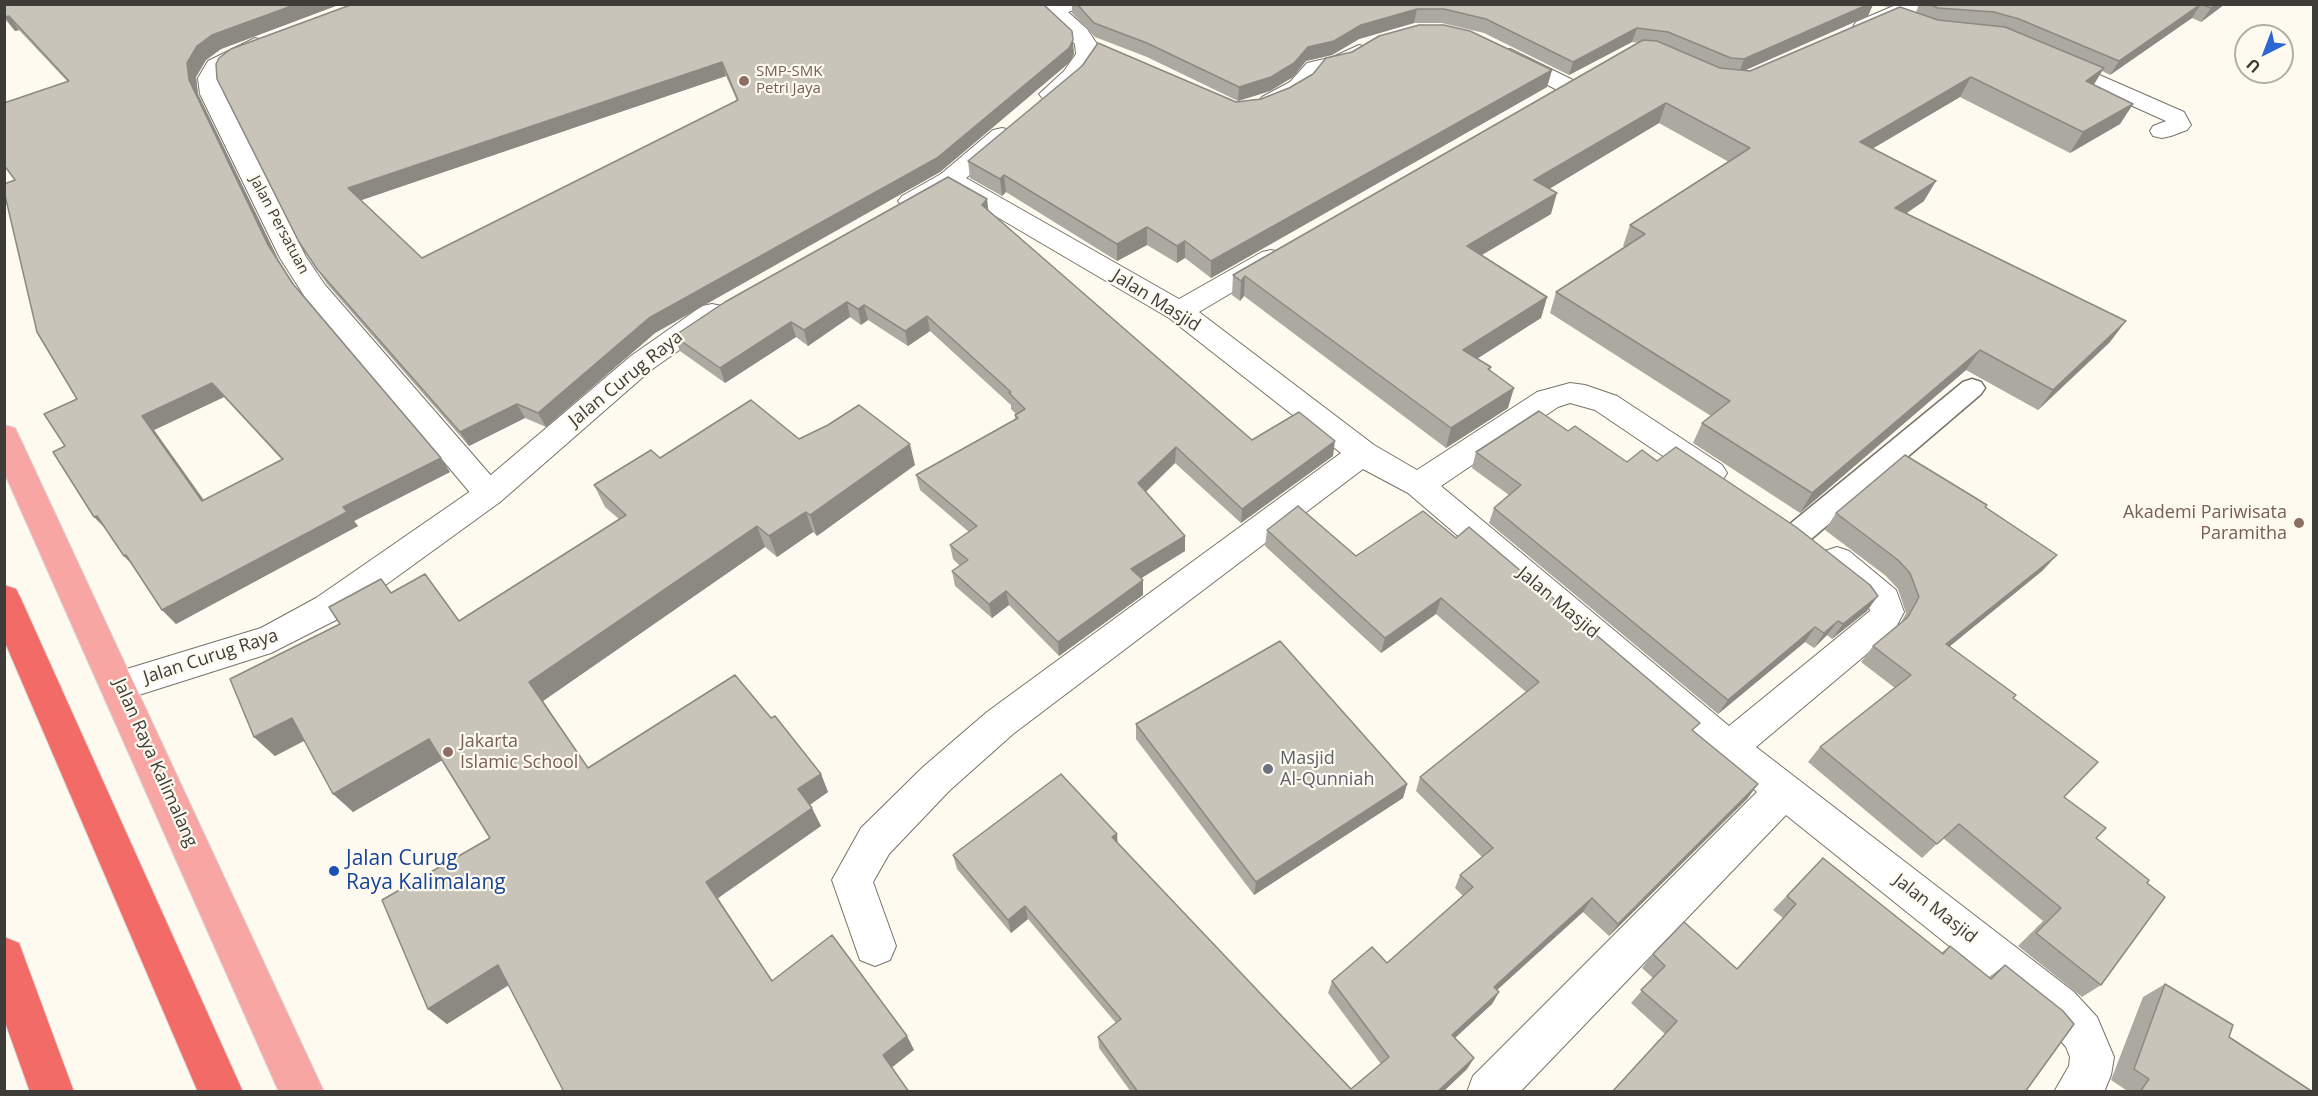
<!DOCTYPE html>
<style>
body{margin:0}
#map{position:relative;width:2318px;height:1096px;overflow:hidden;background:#fefaef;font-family:"Open Sans",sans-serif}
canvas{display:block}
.frame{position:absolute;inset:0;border:6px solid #3e3c38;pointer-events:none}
.north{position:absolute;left:2234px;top:24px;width:60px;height:60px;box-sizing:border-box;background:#fefaef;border:2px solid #b1aea6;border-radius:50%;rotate:222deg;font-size:16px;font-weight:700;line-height:24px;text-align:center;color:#3e3c38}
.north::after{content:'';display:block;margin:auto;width:21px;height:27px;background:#2c68d5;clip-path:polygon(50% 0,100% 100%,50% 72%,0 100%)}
</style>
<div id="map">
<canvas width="2318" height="1096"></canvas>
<div class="frame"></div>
<div class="north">U</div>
</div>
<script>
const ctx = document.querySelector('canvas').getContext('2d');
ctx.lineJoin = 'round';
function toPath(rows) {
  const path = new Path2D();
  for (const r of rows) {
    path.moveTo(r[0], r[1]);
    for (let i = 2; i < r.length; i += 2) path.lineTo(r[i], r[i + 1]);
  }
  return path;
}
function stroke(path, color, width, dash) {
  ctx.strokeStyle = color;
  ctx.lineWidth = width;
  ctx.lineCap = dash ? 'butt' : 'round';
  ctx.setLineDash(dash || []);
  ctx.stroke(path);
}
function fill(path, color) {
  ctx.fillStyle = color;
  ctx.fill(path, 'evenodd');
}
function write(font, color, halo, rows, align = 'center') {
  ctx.font = font + ' "Open Sans",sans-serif';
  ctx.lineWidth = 4.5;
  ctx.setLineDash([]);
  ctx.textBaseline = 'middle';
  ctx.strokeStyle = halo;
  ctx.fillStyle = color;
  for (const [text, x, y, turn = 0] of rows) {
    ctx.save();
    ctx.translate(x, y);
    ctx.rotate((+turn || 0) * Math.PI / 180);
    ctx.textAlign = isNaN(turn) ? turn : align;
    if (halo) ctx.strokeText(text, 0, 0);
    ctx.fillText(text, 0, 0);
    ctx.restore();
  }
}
const service = toPath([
 [1972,379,1981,382,1985,388,1981,394,1810,540,1800,543,1790,540,1786,532,1790,524,1963,382,1972,379]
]);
const minor = toPath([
 [1050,4,1079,4,1077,9,1053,17,1045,16,1042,11,1050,4],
 [1898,4,1928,4,1926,9,1872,32,1856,32,1853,27,1856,22,1898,4],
 [255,38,263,40,266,45,263,50,225,70,222,78,224,94,306,257,325,285,500,486,505,494,500,502,489,506,478,502,305,297,280,258,200,94,198,78,208,61,255,38],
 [1359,45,1367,47,1370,52,1367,57,1349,67,1323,73,1306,92,1270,109,1262,107,1258,102,1262,97,1290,82,1307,63,1333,57,1359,45],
 [1510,49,1577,82,1581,87,1577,92,1561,92,1502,61,1499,56,1502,51,1510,49],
 [2056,56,2184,112,2191,125,2187,130,2171,136,2162,138,2153,136,2150,131,2153,126,2166,121,2048,68,2045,63,2048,58,2056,56],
 [950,171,959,174,1179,299,1262,252,1271,250,1280,252,1284,258,1280,264,1199,312,1374,445,1417,470,1537,392,1570,383,1585,385,1617,396,1722,465,1727,473,1722,481,1711,485,1700,481,1595,410,1570,403,1558,407,1441,486,1729,726,1870,611,1869,607,1825,569,1820,560,1825,551,1837,547,1849,551,1896,590,1904,612,1894,631,1756,747,2074,992,2097,1017,2114,1057,2111,1075,2104,1092,2054,1092,2069,1066,2070,1057,2066,1047,2044,1022,1786,815,1520,1092,1467,1092,1473,1076,1757,792,1408,493,1363,469,1013,734,949,791,889,854,873,882,896,946,890,960,875,966,860,960,832,880,861,828,923,767,987,712,1341,453,1169,318,941,184,937,179,941,174,950,171]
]);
const tertiary = toPath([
 [1036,4,1059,4,1087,29,1097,44,1098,54,1081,81,1059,99,1051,101,1043,99,1039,94,1064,71,1076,54,1075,44,1036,4],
 [1002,128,1011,130,1014,135,1011,140,959,184,920,206,911,209,902,206,898,201,902,196,941,174,993,130,1002,128],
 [712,304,722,306,726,313,722,320,651,370,500,502,340,618,271,653,120,701,107,697,102,686,107,675,261,628,316,598,478,486,631,356,702,306,712,304]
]);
const primary = toPath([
 [4,425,15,428,19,436,324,1092,279,1092,4,472,4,425]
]);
const motorway = toPath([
 [4,585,16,589,21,599,243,1092,198,1092,4,640,4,585],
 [4,937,19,943,74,1092,30,1092,4,1019,4,937]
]);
stroke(service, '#767369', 3);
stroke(minor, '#767369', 2);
stroke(tertiary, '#767369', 2);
stroke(primary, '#d8d8d7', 2);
stroke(motorway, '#d8d8d7', 2);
fill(service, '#fff');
fill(minor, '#fff');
fill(tertiary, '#fff');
fill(primary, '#f8a6a3');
fill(motorway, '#f36b66');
fill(toPath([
 [4,4,341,4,221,49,206,60,196,77,198,94,278,259,295,286,450,472,354,521,358,526,176,624,133,565,124,556,65,446,77,399,15,180,67,81,19,30,15,31,4,18],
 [224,397,282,460,204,500,154,430],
 [353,4,1074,54,1070,62,940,172,655,333,546,427,525,418,469,446,327,284,299,242],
 [726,76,737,101,422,258,361,200],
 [1072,4,1894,4,1890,7,1873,5,1868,16,1743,71,1750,71,1916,12,1919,4,2225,4,2201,22,2192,18,2110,75,2102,71,2094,85,2133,104,2120,124,2070,153,1960,97,1873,148,1924,201,1907,213,2110,342,2038,410,1966,370,1800,513,1693,443,1702,423,1711,416,1550,313,1556,292,1625,247,1623,246,1630,225,1729,162,1659,123,1549,189,1551,214,1482,255,1547,297,1541,318,1477,358,1491,367,1490,371,1508,408,1446,448,1244,296,1240,301,1232,295,1233,275,1639,43,1632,42,1569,75,1484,33,1442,23,1414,23,1359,39,1332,55,1306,61,1293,77,1270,91,1238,101,1147,57,1095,37,1072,13],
 [1552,70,1547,87,1211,278,1185,258,1177,263,1147,245,1117,261,1006,192,1002,196,970,178,968,161,1236,102],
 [988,210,1252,440,1333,456,1241,523,1175,463,1146,492,1185,536,1185,551,1141,578,1143,580,1143,595,1059,656,1009,605,992,618,955,586,952,571,960,566,953,559,950,545,969,532,920,490,916,475,1015,419,1015,415,1016,414,1011,409,1011,405,930,331,908,346,868,320,861,325,850,317,808,346,796,337,725,383,680,351,674,336],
 [1568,431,1627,462,1867,611,1832,639,1827,635,1814,648,1805,642,1718,714,1489,523,1494,508,1509,495,1472,468,1476,452],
 [799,439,915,465,817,536,813,532,777,557,765,547,543,701,588,768,771,718,821,774,828,792,810,805,821,826,718,898,772,981,907,1036,914,1050,509,985,447,1024,428,1009,490,838,442,760,353,812,304,741,275,756,254,737,340,624,392,593,460,621,619,519,605,507,594,485,660,458],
 [1986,507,2057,555,2042,571,1950,646,2013,699,2064,797,2096,838,2147,883,2101,985,2082,997,2018,946,2043,921,1943,838,1922,858,1808,762,1820,747,1895,688,1861,662,1873,646,1901,623,1906,613,1898,589,1886,576,1825,530,1836,513],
 [1423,511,1758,784,1747,799,1609,936,1583,912,1497,990,1499,992,1492,1004,1455,1038,1474,1058,1467,1069,1443,1092,1131,1092,1099,1048,1098,1037,1116,1023,1028,919,1011,933,957,869,953,855,1118,843,1351,1089,1381,1064,1328,993,1332,981,1387,963,1463,896,1455,888,1460,875,1482,857,1416,791,1420,777,1526,692,1436,614,1381,653,1265,546,1267,530,1356,556],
 [1136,724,1407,784,1403,798,1254,895,1136,739],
 [1823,858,1941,953,1950,946,1989,977,2005,965,2063,1011,1665,1034,1631,1003,1653,978,1642,968,1653,954,1737,969,1783,918,1773,910],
 [2165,984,2229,1037,2313,1092,2125,1092,2126,1090,2111,1080,2143,997]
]), '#aca9a0');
fill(toPath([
 [297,4,341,4,221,49,206,60,196,77,198,94,278,259,268,245,189,80,187,63,197,46,212,35],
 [1869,4,1873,4,1868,16,1739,73,1744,59],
 [2201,4,2192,18,2110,75,2119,61],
 [2216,4,2225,4,2201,22,2211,8],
 [1417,9,1414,23,1359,39,1332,55,1306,61,1293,77,1270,91,1238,101,1239,87,1308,47,1361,25],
 [9,16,19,30,15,31,5,17],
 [1637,28,1632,42,1569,75,1573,62],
 [1073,40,1074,54,1070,62,940,172,655,333,546,427,538,413,649,318],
 [722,62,726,76,356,202,348,188],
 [2104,68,2091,88,2086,81],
 [1552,70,1547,87,1211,278,1211,261],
 [1971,77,1960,97,1850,162,1860,142],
 [1666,103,1659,123,1529,201,1534,180],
 [2133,104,2120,124,2070,153,2083,132],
 [1004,175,1006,192,1002,196,1000,179],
 [1936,181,1924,201,1884,228,1895,208],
 [1557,193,1551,214,1463,266,1467,246],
 [987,199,989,215,982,205],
 [1147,227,1147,245,1117,261,1117,244],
 [1185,241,1185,258,1177,263,1177,246],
 [1245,276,1244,296,1240,301,1241,281],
 [1547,297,1541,318,1458,371,1463,350],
 [847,302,850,317,808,346,804,330],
 [864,305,868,320,861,325,858,309],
 [927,316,930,331,908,346,905,331],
 [2126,321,2110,342,2038,410,2053,390],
 [791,322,796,337,725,383,720,368],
 [1980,350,1966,370,1800,513,1812,493],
 [212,383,224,397,154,430,214,515,202,501,142,416],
 [1514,388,1508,408,1446,448,1451,428],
 [517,404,525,418,469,446,460,432],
 [1335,441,1333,456,1241,523,1242,509],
 [910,444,915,465,817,536,810,515],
 [1176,447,1175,463,1139,498,1138,483],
 [441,458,450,472,354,521,358,526,176,624,162,610,343,507],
 [806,512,813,532,777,557,769,536],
 [97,516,108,531,94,517],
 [757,526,765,547,543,701,601,787,529,682],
 [1185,536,1185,551,1132,584,1131,569],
 [126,555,138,570,124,556],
 [2057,555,2042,571,1933,660,1946,644],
 [1143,580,1143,595,1059,656,1058,642],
 [1006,591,1009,605,992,618,989,604],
 [1878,596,1867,611,1832,639,1843,624],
 [1441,598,1436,614,1381,653,1385,638],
 [1838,621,1827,635,1814,648,1824,633],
 [1815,627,1805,642,1718,714,1728,700],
 [292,718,311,737,275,756,254,737],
 [429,739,446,758,353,812,333,794],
 [821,774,828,792,806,807,798,789],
 [1407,784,1403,798,1254,895,1256,882],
 [1758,784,1747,799,1609,936,1618,924],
 [812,808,821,826,718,898,706,882],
 [1117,834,1118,847,1112,837],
 [1592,898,1583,912,1487,999,1494,987],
 [1025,906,1028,919,1011,933,1008,920],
 [498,965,515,981,447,1024,428,1009],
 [1499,992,1492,1004,1446,1046,1452,1035],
 [907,1036,914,1050,890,1069,883,1055],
 [1474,1058,1467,1069,1443,1092,1437,1092]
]), '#8c8982');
const building = toPath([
 [4,4,297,4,212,35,197,46,187,63,189,80,268,245,293,284,441,458,343,507,347,512,162,610,126,555,124,556,97,516,94,517,53,452,65,446,44,414,77,399,37,332,4,191,4,184,15,180,4,165,4,103,69,81,9,16,5,17,4,4],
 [212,383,283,459,202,501,142,416,212,383],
 [353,4,1043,4,1072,31,1073,40,1069,48,937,158,649,318,538,413,517,404,460,432,317,269,299,242,217,79,216,64,219,58,231,49,353,4],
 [722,62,738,100,422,258,348,188,722,62],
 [1077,4,1869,4,1744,59,1731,58,1668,32,1637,28,1573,62,1486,19,1444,9,1417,9,1361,25,1334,41,1308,47,1294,63,1271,77,1239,87,1147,43,1094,23,1077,4],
 [1928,4,2201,4,2119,61,2019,19,1994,12,1938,8,1928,4],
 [2201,4,2216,4,2211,8,2201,4],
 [1900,7,1938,20,2005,27,2104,68,2086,81,2133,104,2083,132,1971,77,1860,142,1936,181,1895,208,2126,321,2053,390,1980,350,1812,493,1702,423,1730,401,1556,292,1645,234,1630,225,1750,148,1666,103,1534,180,1557,193,1467,246,1547,297,1463,350,1491,367,1488,369,1514,388,1451,428,1245,276,1241,281,1233,275,1643,40,1657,41,1720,68,1750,71,1900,7],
 [1419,25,1444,25,1470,31,1552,70,1211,261,1185,241,1177,246,1147,227,1117,244,1004,175,1000,179,968,161,1082,66,1098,43,1236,102,1261,99,1289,88,1313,74,1326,58,1352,52,1379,36,1419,25],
 [948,177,987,199,982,205,1252,440,1299,412,1335,441,1242,509,1176,447,1138,483,1185,536,1131,569,1143,580,1058,642,1006,591,989,604,952,571,968,560,950,545,977,526,916,475,1018,418,1015,415,1025,409,1009,393,1011,392,927,316,905,331,864,305,858,309,847,302,804,330,791,322,720,368,674,336,725,302,948,177],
 [751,400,799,439,828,425,859,405,910,444,810,515,806,512,769,536,757,526,529,682,588,768,735,675,771,718,775,716,821,774,798,789,812,808,706,882,772,981,832,935,907,1036,883,1055,909,1092,564,1092,498,965,428,1009,382,900,490,838,429,739,333,794,292,718,254,737,230,679,340,624,329,607,381,579,391,593,425,574,459,621,626,515,594,485,651,450,660,458,751,400],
 [1539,411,1568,431,1575,426,1627,462,1642,450,1657,461,1676,447,1796,527,1870,585,1878,596,1843,624,1838,621,1824,633,1815,627,1728,700,1494,508,1521,485,1476,452,1539,411],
 [1905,455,1987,505,1985,507,2057,555,1946,644,2016,695,2013,698,2098,762,2064,797,2106,828,2096,838,2149,880,2147,883,2165,897,2101,985,2036,933,2061,908,1959,824,1937,844,1820,747,1911,675,1873,646,1908,617,1919,597,1910,573,1898,560,1836,513,1905,455],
 [1298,506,1356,556,1423,511,1456,538,1469,527,1700,723,1692,730,1758,784,1618,924,1592,898,1494,987,1499,992,1452,1035,1474,1058,1437,1092,1138,1092,1098,1037,1121,1019,1025,906,1008,920,953,855,1061,774,1117,834,1112,837,1351,1089,1389,1057,1332,981,1372,947,1387,963,1473,887,1460,875,1493,848,1420,777,1539,682,1441,598,1385,638,1267,530,1298,506],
 [1280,641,1407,784,1256,882,1136,724,1280,641],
 [1823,858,1943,954,1950,946,1991,979,2005,965,2063,1011,2074,1024,2025,1092,1612,1092,1677,1021,1641,990,1665,966,1653,954,1684,922,1737,969,1796,904,1787,896,1823,858],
 [2165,984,2233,1025,2229,1037,2313,1092,2140,1092,2149,1079,2134,1069,2165,984]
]);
fill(building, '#c8c4ba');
stroke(building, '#8c8982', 1.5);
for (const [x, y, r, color] of [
 [744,81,6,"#8d6e63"],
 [2299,523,6,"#8d6e63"],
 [448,752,6,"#8d6e63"],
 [1268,769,6,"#6b7280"],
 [334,871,6,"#1a4fb4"]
]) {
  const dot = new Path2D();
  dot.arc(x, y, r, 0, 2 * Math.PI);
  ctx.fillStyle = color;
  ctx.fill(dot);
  stroke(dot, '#fefaef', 2);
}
write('15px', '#785e54', '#fefaef', [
 ["SMP-SMK",756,72],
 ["Petri Jaya",756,89]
], 'left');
write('15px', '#3e3c38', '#fefaef', [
 ["Jalan Persatuan",279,225,62]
]);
write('18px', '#3e3c38', '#fefaef', [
 ["Jalan Masjid",1156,301,32],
 ["Jalan Curug Raya",626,379,-39],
 ["Jalan Masjid",1558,603,40],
 ["Jalan Curug Raya",211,657,-18],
 ["Jalan Raya Kalimalang",155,763,66],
 ["Jalan Masjid",1935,909,38]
]);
write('18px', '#785e54', '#fefaef', [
 ["Akademi Pariwisata",2287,513],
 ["Paramitha",2287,534],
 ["Jakarta",460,742,"left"],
 ["Islamic School",460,763,"left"]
], 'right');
write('18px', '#5b616d', '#fefaef', [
 ["Masjid",1280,759],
 ["Al-Qunniah",1280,780]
], 'left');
write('21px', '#164399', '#fefaef', [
 ["Jalan Curug",346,859],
 ["Raya Kalimalang",346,883]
], 'left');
</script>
